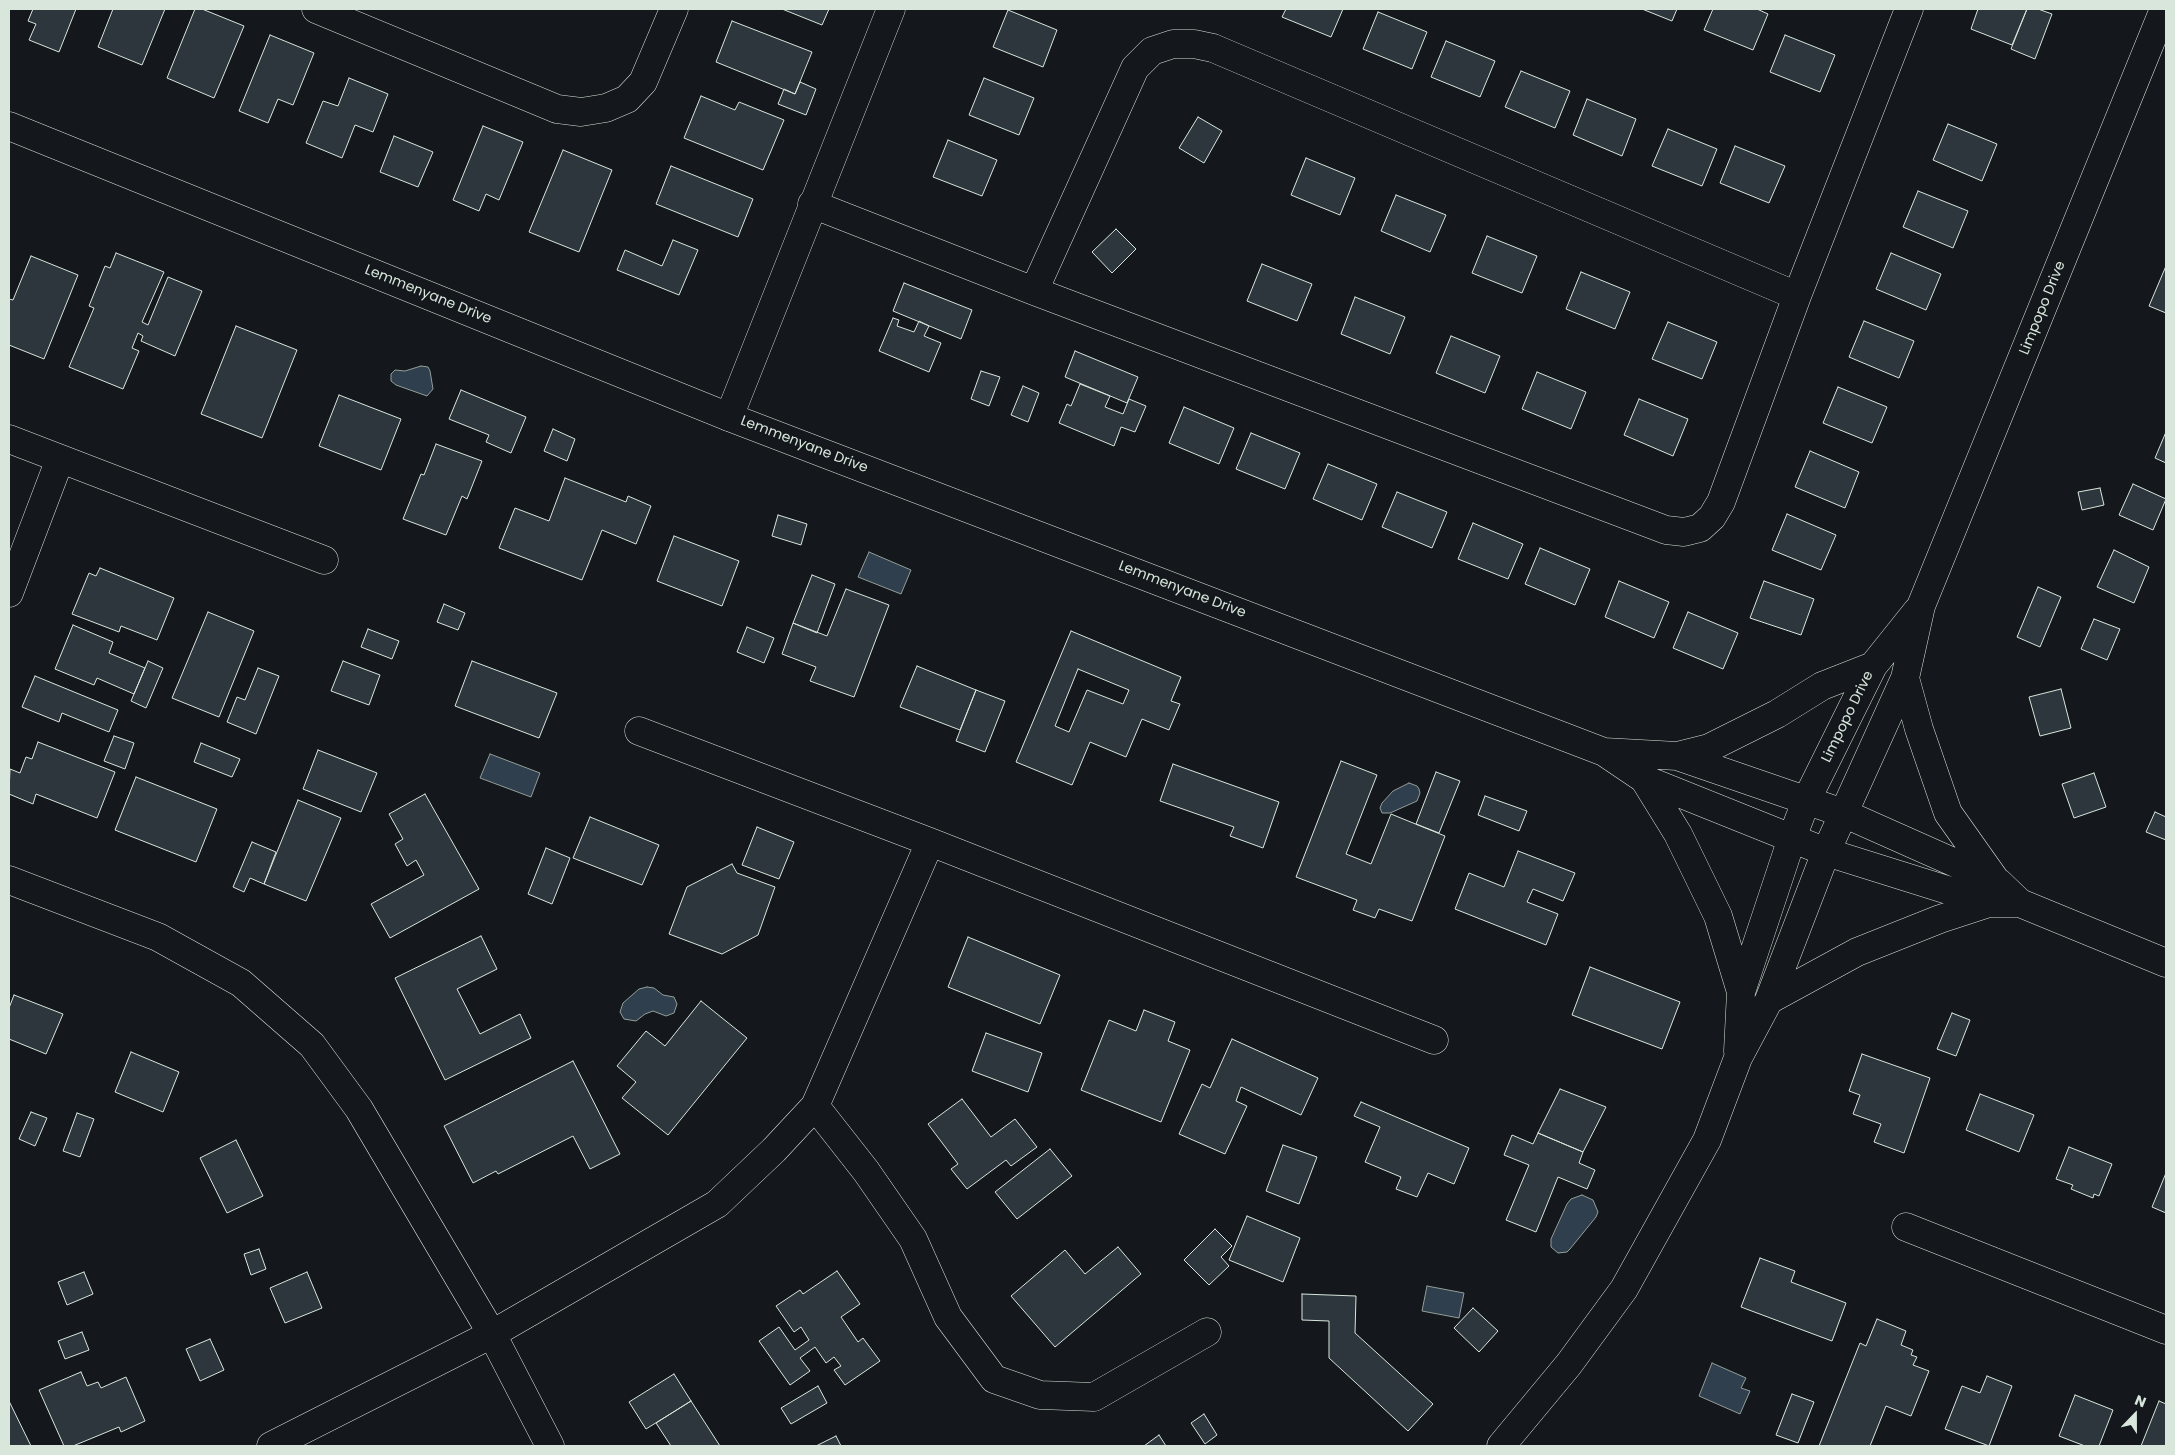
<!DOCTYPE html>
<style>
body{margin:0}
#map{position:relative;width:2175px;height:1455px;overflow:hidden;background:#14181c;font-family:Poppins,sans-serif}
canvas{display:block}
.frame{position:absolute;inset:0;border:10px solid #d8e6dc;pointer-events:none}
.north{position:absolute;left:2110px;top:1390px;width:50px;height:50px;-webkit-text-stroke:4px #14181c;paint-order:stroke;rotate:22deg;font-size:14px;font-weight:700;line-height:20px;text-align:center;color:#d8e6dc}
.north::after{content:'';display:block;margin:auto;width:18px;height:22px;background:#d8e6dc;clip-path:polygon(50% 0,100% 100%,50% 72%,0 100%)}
</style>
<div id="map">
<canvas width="2175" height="1455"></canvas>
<div class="frame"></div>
<div class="north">N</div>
</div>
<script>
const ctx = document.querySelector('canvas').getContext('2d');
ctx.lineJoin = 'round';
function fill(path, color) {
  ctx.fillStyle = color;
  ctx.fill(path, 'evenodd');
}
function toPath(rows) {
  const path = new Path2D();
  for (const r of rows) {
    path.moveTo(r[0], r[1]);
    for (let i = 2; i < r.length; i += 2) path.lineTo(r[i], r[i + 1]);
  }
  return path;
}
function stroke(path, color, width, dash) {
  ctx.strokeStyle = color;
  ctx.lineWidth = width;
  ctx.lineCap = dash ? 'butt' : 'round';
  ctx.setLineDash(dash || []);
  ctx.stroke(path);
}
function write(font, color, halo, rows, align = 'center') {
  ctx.font = font + ' Poppins,sans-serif';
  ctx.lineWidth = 4;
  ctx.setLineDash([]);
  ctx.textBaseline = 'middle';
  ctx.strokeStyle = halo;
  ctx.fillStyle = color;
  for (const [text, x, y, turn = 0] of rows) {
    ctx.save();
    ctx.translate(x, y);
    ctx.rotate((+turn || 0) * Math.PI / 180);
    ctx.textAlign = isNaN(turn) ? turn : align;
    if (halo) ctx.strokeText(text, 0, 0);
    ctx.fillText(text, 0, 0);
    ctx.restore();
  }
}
const water = toPath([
 [421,366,428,367,430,371,433,389,427,396,396,385,391,381,391,374,395,370,405,371,421,366],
 [869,552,911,570,901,594,858,577,869,552],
 [490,754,540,773,531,797,480,778,490,754],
 [1409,783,1417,786,1419,789,1420,793,1417,801,1390,813,1382,813,1380,808,1382,803,1393,791,1409,783],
 [647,987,654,988,663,995,674,997,677,1004,674,1013,666,1016,653,1011,645,1014,636,1021,624,1019,620,1012,623,1003,639,989,647,987],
 [1582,1195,1593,1200,1598,1212,1596,1217,1570,1249,1567,1252,1558,1253,1551,1247,1551,1239,1567,1204,1571,1199,1582,1195],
 [1427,1286,1464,1293,1459,1318,1422,1311,1427,1286],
 [1712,1363,1746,1378,1741,1388,1750,1391,1740,1414,1699,1396,1712,1363]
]);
fill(water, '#2f3f4d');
stroke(water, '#939e99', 1);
const building = toPath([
 [33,9,76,9,59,52,29,40,36,24,28,21,33,9],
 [113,9,165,9,142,65,98,47,113,9],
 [195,9,202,9,244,26,214,98,167,78,195,9],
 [782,9,829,9,822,25,782,9],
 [1286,9,1343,9,1331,37,1282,17,1286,9],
 [1642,9,1677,9,1672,21,1642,9],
 [1713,9,1757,9,1768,14,1753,50,1704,30,1713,9],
 [1978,9,2027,9,2012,45,1971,29,1978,9],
 [2027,9,2038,9,2052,14,2035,59,2011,49,2027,9],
 [1008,10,1057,30,1043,67,993,47,1008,10],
 [1378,12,1427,32,1412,69,1363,49,1378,12],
 [732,21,812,52,795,94,716,62,732,21],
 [270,35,314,53,293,105,278,99,268,123,239,111,270,35],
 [1785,35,1835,55,1820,92,1770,72,1785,35],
 [1446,41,1495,61,1480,97,1431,77,1446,41],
 [1521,71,1570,91,1555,128,1505,107,1521,71],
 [349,78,388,94,373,132,355,125,342,158,306,143,323,101,338,106,349,78],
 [984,78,1034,98,1019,135,969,115,984,78],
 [800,82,816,89,806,115,778,104,784,89,795,94,800,82],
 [701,96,735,110,739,102,784,120,763,170,684,138,701,96],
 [1587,99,1636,119,1622,156,1573,135,1587,99],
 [1198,117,1222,131,1204,163,1179,148,1198,117],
 [1948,124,1997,144,1982,181,1933,160,1948,124],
 [483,126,523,142,499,200,486,194,479,211,453,200,483,126],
 [1668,129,1717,149,1702,186,1652,166,1668,129],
 [394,136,433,152,418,187,380,172,394,136],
 [948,140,997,160,982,196,933,177,948,140],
 [1735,146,1785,166,1769,203,1720,183,1735,146],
 [563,150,612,170,579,252,529,232,563,150],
 [1306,158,1355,178,1340,215,1291,195,1306,158],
 [671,166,753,199,738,237,656,204,671,166],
 [1918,191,1968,211,1953,248,1903,227,1918,191],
 [1396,195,1446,215,1430,252,1381,231,1396,195],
 [1116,229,1136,249,1112,273,1092,252,1116,229],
 [1487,236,1537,256,1522,293,1472,273,1487,236],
 [673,240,698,250,679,295,617,270,625,250,662,266,673,240],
 [116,253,164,272,142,322,148,325,168,277,202,291,175,356,141,341,143,336,138,333,132,348,139,351,123,389,69,367,94,308,89,306,105,266,110,268,116,253],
 [1891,253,1941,274,1926,310,1876,289,1891,253],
 [31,256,78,275,44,359,9,345,9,299,13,300,31,256],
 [1262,264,1312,284,1297,321,1247,301,1262,264],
 [2166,266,2166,313,2149,306,2166,266],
 [1581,272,1630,292,1615,329,1566,309,1581,272],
 [904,283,972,310,961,339,893,311,904,283],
 [1355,297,1405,317,1390,354,1341,334,1355,297],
 [893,318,899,320,897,326,914,332,919,321,929,326,924,336,941,343,929,372,879,351,893,318],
 [1864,321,1914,341,1899,378,1849,357,1864,321],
 [1668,322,1717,342,1702,379,1652,359,1668,322],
 [236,326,297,350,262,438,201,414,236,326],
 [1451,336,1500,356,1485,393,1436,373,1451,336],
 [1075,351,1138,377,1127,403,1065,377,1075,351],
 [981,371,1000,377,989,406,971,399,981,371],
 [1537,372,1586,392,1571,429,1522,409,1537,372],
 [1080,384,1110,396,1105,407,1123,414,1129,399,1146,406,1135,432,1121,427,1114,446,1059,423,1067,404,1071,406,1080,384],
 [1023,386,1039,393,1028,422,1011,415,1023,386],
 [1838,387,1887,407,1872,443,1823,423,1838,387],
 [461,390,526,417,511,453,486,442,489,435,449,419,461,390],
 [339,395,401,419,381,470,319,446,339,395],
 [1639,399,1688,419,1673,456,1624,435,1639,399],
 [1184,407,1234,428,1219,464,1169,443,1184,407],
 [553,429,575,439,567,461,544,451,553,429],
 [2166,432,2166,463,2155,458,2166,432],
 [1251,433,1300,453,1285,489,1236,469,1251,433],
 [436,444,482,461,467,499,462,496,446,535,403,519,421,474,424,475,436,444],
 [1810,451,1859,472,1845,508,1795,487,1810,451],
 [1328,464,1377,484,1362,520,1313,499,1328,464],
 [565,478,626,502,628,496,651,506,636,544,602,530,582,580,499,548,515,508,549,521,565,478],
 [2133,484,2166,499,2153,530,2119,515,2133,484],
 [2100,488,2104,505,2082,510,2078,492,2100,488],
 [1397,492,1447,512,1432,548,1382,527,1397,492],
 [1787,514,1836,535,1821,570,1772,550,1787,514],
 [778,515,807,524,801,545,772,536,778,515],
 [1473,523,1523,544,1508,579,1458,559,1473,523],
 [674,536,739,561,722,606,657,581,674,536],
 [1540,548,1590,569,1575,605,1525,584,1540,548],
 [2114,550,2149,567,2134,603,2097,587,2114,550],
 [100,568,174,598,157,640,121,626,119,632,72,614,89,573,96,576,100,568],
 [812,575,835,584,817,633,793,623,812,575],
 [1619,581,1669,602,1654,638,1605,617,1619,581],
 [1764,581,1814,599,1801,635,1750,618,1764,581],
 [2038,587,2061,597,2040,647,2017,637,2038,587],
 [846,589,889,605,854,697,810,681,816,667,782,654,793,623,827,636,846,589],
 [444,604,465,613,458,630,437,622,444,604],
 [208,612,254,631,219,717,172,698,208,612],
 [1688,612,1738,633,1723,669,1673,648,1688,612],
 [2094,619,2120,629,2107,660,2081,649,2094,619],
 [73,625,113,642,109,653,145,668,134,694,97,678,94,685,55,669,73,625],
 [747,627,774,638,764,663,737,652,747,627],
 [368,629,399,641,392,659,361,647,368,629],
 [1071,631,1181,677,1171,701,1180,704,1169,730,1142,719,1126,757,1090,742,1072,785,1016,762,1071,631],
 [1078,669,1129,690,1123,704,1087,690,1069,732,1055,726,1078,669],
 [148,661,163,668,146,708,131,701,148,661],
 [343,661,380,675,369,705,331,691,343,661],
 [472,661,557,693,539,738,455,706,472,661],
 [917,666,976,690,960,730,900,707,917,666],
 [258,668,279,676,256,734,227,722,237,697,245,700,258,668],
 [35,676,118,710,109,732,62,713,59,722,22,707,35,676],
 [2061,689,2071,728,2040,736,2029,697,2061,689],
 [976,690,1005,701,985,752,956,741,976,690],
 [114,736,134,743,125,769,104,761,114,736],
 [38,742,115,772,97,818,36,794,33,804,9,794,10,769,20,773,26,757,32,759,38,742],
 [201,743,240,759,232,777,194,762,201,743],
 [318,750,377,773,361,812,303,789,318,750],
 [1341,761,1377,775,1346,854,1371,864,1391,814,1445,836,1412,921,1379,909,1375,918,1353,910,1357,900,1296,877,1341,761],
 [1173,764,1279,802,1263,848,1230,836,1234,827,1160,801,1173,764],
 [1436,772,1460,781,1439,833,1416,824,1436,772],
 [2094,773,2106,807,2074,818,2062,784,2094,773],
 [136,777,217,809,196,862,115,830,136,777],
 [425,794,479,889,390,938,371,904,424,875,416,860,407,866,395,844,403,839,389,814,425,794],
 [1485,796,1527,811,1519,831,1478,815,1485,796],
 [298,800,341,818,306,901,264,884,298,800],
 [2155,812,2166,817,2166,840,2146,832,2155,812],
 [590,817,659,845,642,885,573,858,590,817],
 [757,827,794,842,779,879,742,865,757,827],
 [252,842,276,852,264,884,250,878,244,892,233,887,252,842],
 [546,848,570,858,552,904,528,894,546,848],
 [1518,851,1575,873,1563,901,1533,889,1527,902,1558,914,1546,945,1455,909,1469,873,1504,887,1518,851],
 [732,864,737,873,775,887,758,935,722,954,669,934,687,887,732,864],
 [481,936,497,969,457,989,480,1034,520,1014,531,1038,445,1080,395,978,481,936],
 [968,937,1060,975,1040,1024,948,987,968,937],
 [1590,967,1680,1002,1662,1049,1572,1015,1590,967],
 [14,995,63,1014,46,1054,9,1039,9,1008,14,995],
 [701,1001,747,1038,668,1135,622,1098,636,1082,617,1066,646,1031,665,1046,701,1001],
 [1144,1010,1175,1022,1168,1041,1190,1050,1161,1122,1081,1090,1109,1020,1136,1031,1144,1010],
 [1952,1013,1970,1020,1956,1056,1937,1049,1952,1013],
 [986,1033,1042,1053,1028,1092,972,1071,986,1033],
 [1232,1039,1318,1078,1301,1115,1241,1087,1236,1101,1247,1106,1225,1154,1179,1134,1202,1084,1210,1088,1232,1039],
 [131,1052,179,1072,163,1112,115,1092,131,1052],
 [1862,1054,1930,1078,1904,1153,1874,1142,1881,1124,1853,1114,1860,1095,1849,1091,1862,1054],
 [573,1061,620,1154,590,1169,573,1136,498,1174,496,1171,473,1183,444,1126,573,1061],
 [1560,1089,1606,1107,1583,1152,1538,1133,1560,1089],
 [1980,1094,2034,1115,2019,1152,1966,1130,1980,1094],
 [962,1099,991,1137,1015,1119,1037,1147,1011,1166,1006,1160,967,1189,951,1169,958,1164,928,1124,962,1099],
 [1361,1102,1469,1148,1454,1184,1428,1173,1417,1197,1396,1189,1401,1177,1365,1162,1380,1127,1354,1116,1361,1102],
 [31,1112,47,1118,35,1146,19,1139,31,1112],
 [77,1113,94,1119,80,1157,63,1151,77,1113],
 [1538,1133,1583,1152,1579,1163,1595,1170,1587,1189,1558,1177,1536,1232,1506,1220,1529,1165,1504,1155,1512,1135,1533,1144,1538,1133],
 [236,1140,263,1196,227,1213,200,1158,236,1140],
 [1283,1145,1317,1157,1299,1204,1266,1191,1283,1145],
 [2069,1147,2112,1164,2099,1196,2094,1194,2093,1198,2071,1189,2073,1185,2056,1179,2069,1147],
 [1050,1149,1072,1176,1017,1219,995,1192,1050,1149],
 [2166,1173,2166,1213,2152,1207,2166,1173],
 [1247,1216,1300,1238,1283,1282,1229,1260,1247,1216],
 [1215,1229,1232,1246,1221,1257,1229,1266,1209,1285,1184,1260,1215,1229],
 [1118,1247,1141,1274,1055,1347,1011,1296,1065,1250,1085,1274,1118,1247],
 [259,1249,266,1269,251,1275,244,1254,259,1249],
 [1760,1258,1795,1271,1791,1282,1846,1303,1832,1341,1741,1307,1760,1258],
 [837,1271,860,1304,841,1317,858,1342,863,1338,880,1361,845,1385,834,1370,841,1366,834,1357,826,1363,815,1347,800,1358,810,1371,790,1385,759,1341,779,1327,795,1350,809,1340,801,1327,794,1332,776,1306,800,1290,803,1294,837,1271],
 [84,1272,93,1294,67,1305,58,1282,84,1272],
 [307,1272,322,1308,285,1323,270,1288,307,1272],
 [1302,1294,1356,1296,1355,1333,1433,1404,1408,1431,1329,1358,1329,1321,1302,1320,1302,1294],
 [1473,1308,1498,1331,1479,1352,1454,1328,1473,1308],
 [1877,1319,1906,1331,1901,1345,1913,1350,1911,1355,1917,1357,1913,1365,1929,1371,1911,1416,1886,1406,1870,1446,1819,1446,1860,1343,1866,1346,1877,1319],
 [82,1332,89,1350,65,1359,58,1341,82,1332],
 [210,1339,224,1370,200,1381,186,1349,210,1339],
 [81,1372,87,1386,98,1382,101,1388,126,1377,145,1421,121,1432,119,1427,73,1446,64,1446,39,1390,81,1372],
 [674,1374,691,1401,646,1429,629,1402,674,1374],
 [1987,1376,2012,1386,1989,1446,1945,1429,1962,1386,1980,1393,1987,1376],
 [818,1386,827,1403,791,1424,781,1408,818,1386],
 [1792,1394,1814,1402,1798,1443,1776,1435,1792,1394],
 [2075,1395,2113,1410,2099,1446,2085,1446,2059,1436,2075,1395],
 [9,1401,31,1446,9,1446,9,1401],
 [691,1401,720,1446,671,1446,656,1423,691,1401],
 [2159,1401,2166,1404,2166,1446,2141,1446,2159,1401],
 [1204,1414,1217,1435,1205,1444,1191,1423,1204,1414],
 [1159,1435,1166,1446,1144,1446,1159,1435],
 [836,1436,841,1446,816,1446,836,1436]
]);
fill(building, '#2c363c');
stroke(building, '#d8e6dc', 1);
const street = toPath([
 [316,9,557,109,581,112,606,108,627,99,643,82,674,9],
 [812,204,1034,291,1666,530,1684,532,1700,528,1712,517,1721,502,1797,296,1909,9],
 [1034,291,1135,68,1152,51,1173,44,1194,44,1213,48,1797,296],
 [729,417,891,9],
 [9,439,324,560],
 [9,593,60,459],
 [639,731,930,842,1434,1040],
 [9,880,158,937,241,983,312,1045,359,1109,492,1334,550,1446],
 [815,1106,866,1171,913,1239,948,1317,994,1379,1040,1395,1094,1397,1207,1332],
 [1906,1227,2166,1330],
 [271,1446,492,1334,717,1204,774,1150,815,1106,930,842]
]);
const secondary = toPath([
 [9,126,729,417,1604,752,1644,779,1826,852,1989,903,2020,903],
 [1905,678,1919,729,1948,813,1994,878],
 [1604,752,1677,756,1843,813,1998,882,2020,903,2166,963],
 [1677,756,1709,748,1777,714,1822,686,1873,666],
 [1644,779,1678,834,1718,916,1741,992],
 [1769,1000,1857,952,1940,919,1989,903],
 [1738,1051,1741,992,1792,838,1806,801,1873,666,1917,611],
 [1501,1446,1569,1364,1624,1289,1707,1140,1738,1058,1769,1000,1826,852,1905,678,1921,606,2164,9]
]);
stroke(street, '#d8e6dc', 29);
stroke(secondary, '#d8e6dc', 29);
stroke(street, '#14181c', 28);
stroke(secondary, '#14181c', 28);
write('14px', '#d8e6dc', '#14181c', [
 ["Lemmenyane Drive",428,295,22],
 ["Limpopo Drive",2043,308,-68],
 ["Lemmenyane Drive",804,445,21],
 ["Lemmenyane Drive",1182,590,21],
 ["Limpopo Drive",1848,717,-64]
]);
</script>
